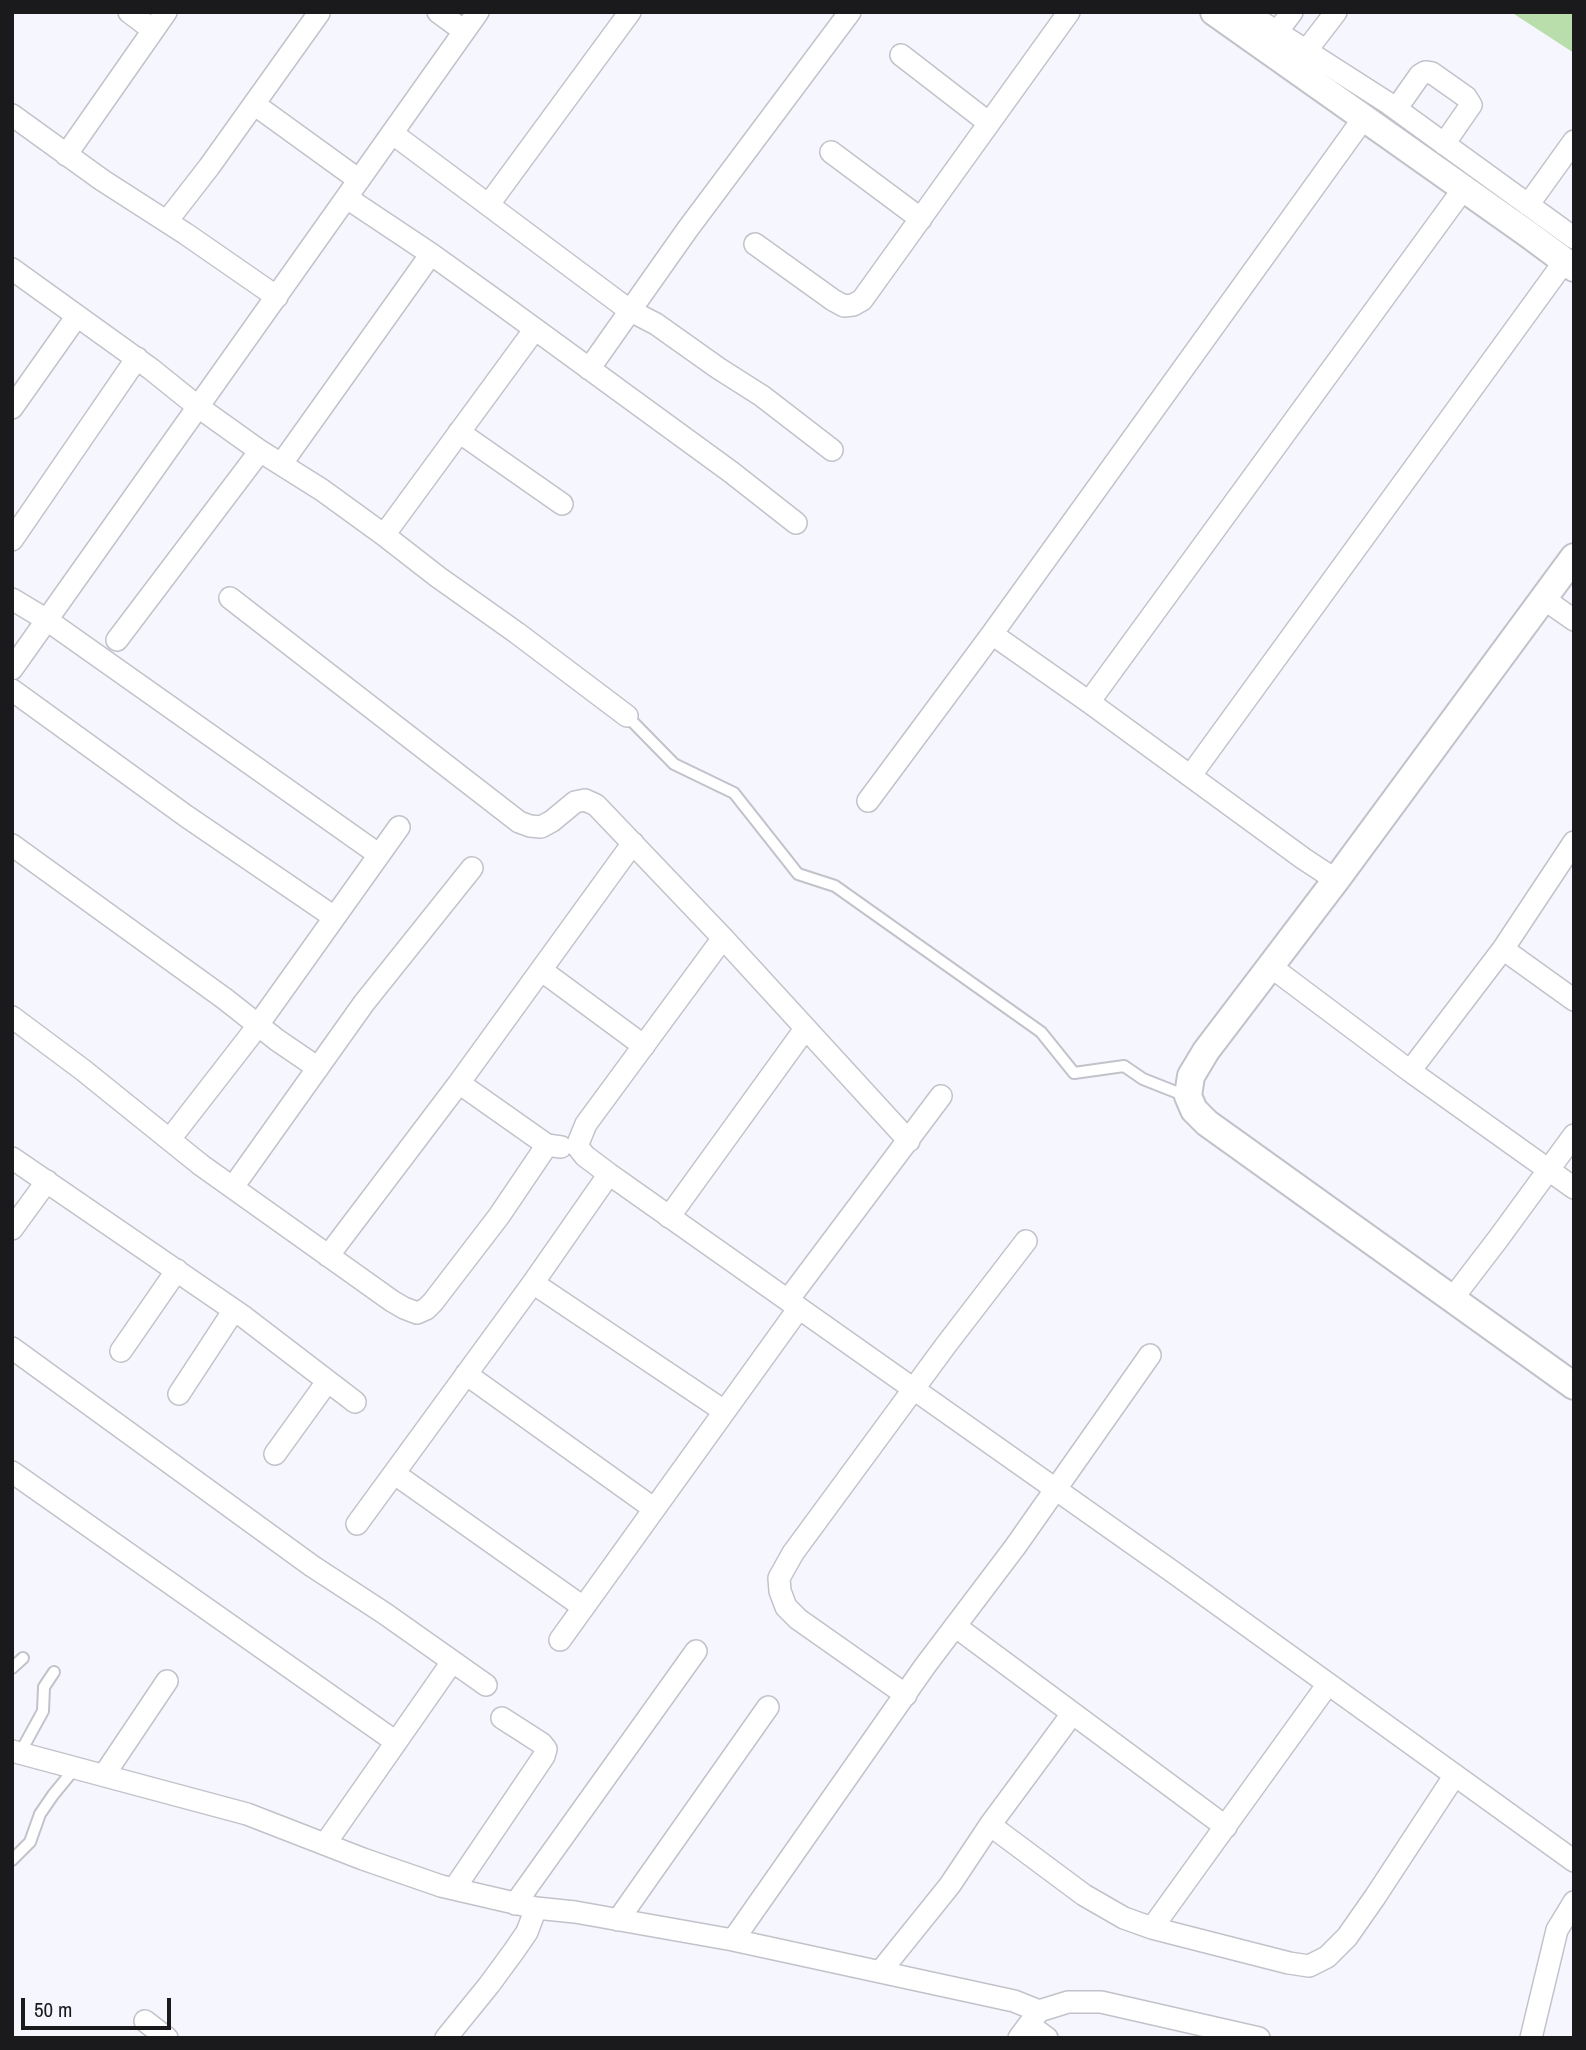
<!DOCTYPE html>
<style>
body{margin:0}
#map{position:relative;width:1586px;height:2050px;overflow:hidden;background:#f5f6fe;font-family:"Archivo Narrow",sans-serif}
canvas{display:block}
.frame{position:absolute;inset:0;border:14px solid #1a1a1d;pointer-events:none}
.scale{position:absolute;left:21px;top:1998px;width:150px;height:32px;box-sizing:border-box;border:4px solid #1a1a1d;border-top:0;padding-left:9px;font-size:21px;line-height:24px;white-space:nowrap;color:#1a1a1d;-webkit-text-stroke:5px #f5f6fe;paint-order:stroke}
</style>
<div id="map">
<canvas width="1586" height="2050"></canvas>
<div class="frame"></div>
<div class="scale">50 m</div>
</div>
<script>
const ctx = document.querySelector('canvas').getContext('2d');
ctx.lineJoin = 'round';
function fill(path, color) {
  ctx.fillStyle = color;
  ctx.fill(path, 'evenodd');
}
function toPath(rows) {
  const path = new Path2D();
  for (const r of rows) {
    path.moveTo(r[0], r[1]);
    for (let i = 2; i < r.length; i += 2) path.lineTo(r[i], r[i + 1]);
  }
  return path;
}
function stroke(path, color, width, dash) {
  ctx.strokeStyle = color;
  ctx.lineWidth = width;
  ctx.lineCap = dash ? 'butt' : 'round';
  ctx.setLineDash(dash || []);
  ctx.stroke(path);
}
fill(toPath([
 [1511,12,1574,12,1574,54,1574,53]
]), '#b9deab');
const service = toPath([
 [627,716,674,764,734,793,798,874,835,886,1041,1032,1074,1073,1124,1066,1143,1079,1186,1096],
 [12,1668,23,1658],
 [20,1753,43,1711,44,1687,54,1672],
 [12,1860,30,1842,40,1814,53,1795,76,1767]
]);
const minor = toPath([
 [129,12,153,30],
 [438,12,464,31],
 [1246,12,1388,103,1574,238],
 [1277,32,1292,12],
 [1306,51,1336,12],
 [901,55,989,123],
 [254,104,359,180],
 [1396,109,1420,75,1425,72,1432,73,1466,97,1471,105,1444,144],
 [12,115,102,180,186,234,277,297],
 [392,133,629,310,656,324,718,368,762,396,832,450],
 [831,152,921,219],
 [66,155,166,12],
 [347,198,431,254,502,305,731,472,796,523],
 [489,204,630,12],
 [1528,205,1574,141],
 [167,221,209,167,319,13],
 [755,244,833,300,844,306,853,305,862,300,1069,12],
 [12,269,151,369,197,406,260,451,322,490,384,535,438,577,517,633,627,716],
 [589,369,687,230,850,12],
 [12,408,77,316],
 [459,432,562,504],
 [282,463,431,254],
 [384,535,535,329],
 [12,540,137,358],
 [230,598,519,822,530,826,541,827,552,821,575,802,585,800,596,805,723,938,909,1141],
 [12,599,47,620,378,854],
 [1544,599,1574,620],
 [992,634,1089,702,1304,859,1336,880],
 [117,640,260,451],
 [12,669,478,12],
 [12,690,186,816,334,917],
 [1089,702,1464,188],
 [1191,775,1564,262],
 [868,801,992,634,1363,119],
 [12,845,225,999,277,1040,318,1068],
 [1503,949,1574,1000],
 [1270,966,1410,1071,1574,1188],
 [541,970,644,1046],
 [12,1017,83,1070,201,1165,392,1301,404,1308,417,1313,426,1309,433,1302,499,1216,547,1145],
 [1410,1071,1503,949,1574,842],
 [170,1139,250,1036,399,827],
 [577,1146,585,1156,609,1174,1173,1572,1574,1861],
 [577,1146,586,1124,723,938],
 [561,1147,547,1145,459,1083,633,843],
 [12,1158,244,1317,355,1402],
 [233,1187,364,1003,472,868],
 [669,1217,805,1029],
 [12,1229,47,1181],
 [328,1256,459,1083],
 [533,1283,724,1411],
 [1452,1299,1498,1239,1574,1135],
 [788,1300,941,1096],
 [12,1348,312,1566,384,1613,486,1685],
 [121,1351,177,1270],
 [466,1374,653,1508],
 [179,1394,234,1310],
 [275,1454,327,1382],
 [12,1472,396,1742],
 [395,1474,583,1607],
 [357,1524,533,1283,609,1174],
 [955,1626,1226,1827],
 [560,1640,799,1308],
 [906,1695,798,1619,786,1607,780,1591,779,1578,793,1553,946,1345,1026,1241],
 [12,1751,247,1814,363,1859,441,1886,536,1908,575,1912,733,1940,1014,2001,1039,2011],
 [104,1775,167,1681],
 [990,1825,1084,1895,1124,1918,1152,1928,1289,1963,1309,1966,1327,1957,1347,1937,1375,1897,1455,1775],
 [325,1844,452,1662],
 [454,1889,544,1756,546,1749,541,1743,502,1718],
 [515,1904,696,1651],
 [618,1920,768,1707],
 [1152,1928,1328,1684],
 [733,1940,925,1666,1015,1547,1150,1355],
 [880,1972,950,1885,990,1825,1072,1714],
 [145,2021,167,2038],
 [1029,2025,1047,2038],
 [446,2038,489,1985,514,1951,527,1932,536,1908],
 [1019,2038,1039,2011,1068,2002,1101,2002,1259,2038],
 [1531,2038,1557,1930,1574,1902]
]);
const tertiary = toPath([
 [1214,12,1528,234,1574,268],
 [1574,557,1336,880,1206,1051,1191,1076,1188,1096,1194,1110,1207,1123,1574,1386]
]);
stroke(service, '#c2c2ca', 14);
stroke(minor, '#c2c2ca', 24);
stroke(tertiary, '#c2c2ca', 30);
stroke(service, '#fff', 10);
stroke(minor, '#fff', 21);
stroke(tertiary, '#fff', 26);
</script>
